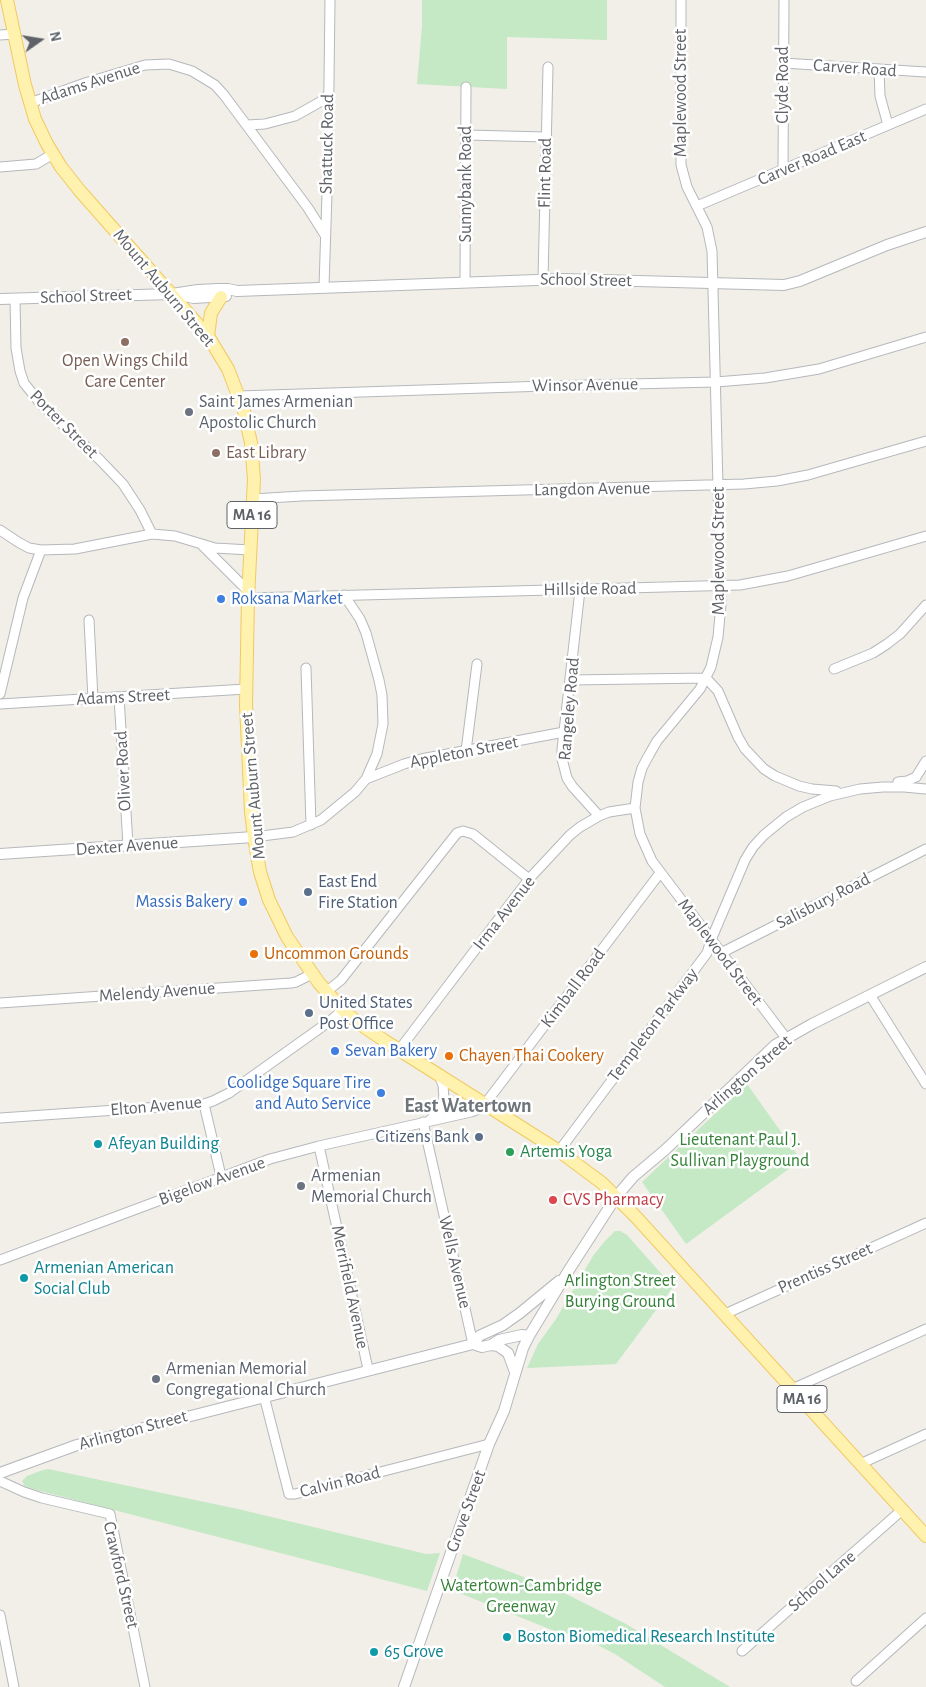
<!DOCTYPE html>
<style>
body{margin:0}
#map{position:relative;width:926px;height:1687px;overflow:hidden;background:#f1efe8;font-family:"Alegreya Sans",sans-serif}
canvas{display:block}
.north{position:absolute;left:15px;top:15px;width:50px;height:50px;-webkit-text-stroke:4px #fff;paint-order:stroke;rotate:77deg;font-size:14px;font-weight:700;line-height:20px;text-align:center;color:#5f6368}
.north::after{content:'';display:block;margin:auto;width:18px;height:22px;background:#5f6368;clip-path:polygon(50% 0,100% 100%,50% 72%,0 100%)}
</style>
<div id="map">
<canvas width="926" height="1687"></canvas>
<div class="north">N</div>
</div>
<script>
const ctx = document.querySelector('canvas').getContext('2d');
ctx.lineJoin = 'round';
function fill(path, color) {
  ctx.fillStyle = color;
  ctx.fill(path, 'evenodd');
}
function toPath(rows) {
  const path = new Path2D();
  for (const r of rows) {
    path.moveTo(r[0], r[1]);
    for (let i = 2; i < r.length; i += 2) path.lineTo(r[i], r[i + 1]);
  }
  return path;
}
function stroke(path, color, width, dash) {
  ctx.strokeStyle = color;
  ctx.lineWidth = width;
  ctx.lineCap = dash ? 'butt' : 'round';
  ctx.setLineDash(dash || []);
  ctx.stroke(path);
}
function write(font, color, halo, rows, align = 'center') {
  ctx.font = font + ' "Alegreya Sans",sans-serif';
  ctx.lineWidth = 5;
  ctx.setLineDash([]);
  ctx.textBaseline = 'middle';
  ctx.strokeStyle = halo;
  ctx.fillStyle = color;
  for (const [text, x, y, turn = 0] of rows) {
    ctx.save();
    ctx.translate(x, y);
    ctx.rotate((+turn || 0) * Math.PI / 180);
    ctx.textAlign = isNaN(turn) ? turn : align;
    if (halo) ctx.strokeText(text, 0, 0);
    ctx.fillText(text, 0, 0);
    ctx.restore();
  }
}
fill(toPath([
 [422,0,607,0,607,40,507,37,507,89,417,84,422,26],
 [747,1084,801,1160,686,1244,642,1182],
 [615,1231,620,1231,627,1235,673,1287,616,1364,527,1368,538,1344,556,1319,593,1256,604,1242],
 [48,1469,238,1509,426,1554,440,1553,427,1591,25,1487,22,1481,27,1476,40,1471],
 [463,1554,558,1590,626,1624,730,1687,665,1687,615,1654,576,1634,562,1634,452,1590]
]), '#c5e8c5');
const minor = toPath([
 [681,0,681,165,687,187,707,227,712,251,721,604,718,637,711,667,700,689,657,741,649,755,642,768,638,782,635,808,640,834,652,861,786,1038],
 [0,35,14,34],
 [783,63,926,72],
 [879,69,880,96,888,125],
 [30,103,85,83,145,65,169,64,192,71,215,85,224,95,308,208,325,235],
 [247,125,265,124,295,116,320,102,328,95],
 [467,135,545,137],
 [0,167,36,164,53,154],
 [783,170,784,0],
 [697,206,926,109],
 [543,279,548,67],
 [465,281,466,87],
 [324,287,328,162,330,0],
 [15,299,16,348,20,371,24,383,40,403,100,460,123,484,140,510,152,534],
 [239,396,546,386,716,382,765,378,819,369,926,337],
 [253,499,301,496,744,484,777,481,808,475,926,441],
 [0,530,18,542,29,548,41,550,75,549,152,534,175,536,215,548,250,550],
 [202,545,248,591],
 [580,590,562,749,562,759,567,778,572,786,599,816],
 [248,598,740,585,788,576,926,536],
 [89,620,93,699],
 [306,668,311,825],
 [834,669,873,653,887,644,900,634,926,605],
 [570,680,706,678,718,691,738,737,745,749,764,769,775,776,799,786,812,789,836,791],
 [0,694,23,598,41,550],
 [119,697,128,845],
 [0,704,246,689],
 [466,751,477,664],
 [366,779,404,764,421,759,564,732],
 [898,782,907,781,916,777,926,761],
 [254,837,293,832,321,820,355,792,366,779,377,754,383,724,382,695,379,680,366,633,360,619,344,595],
 [721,953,926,849],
 [326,992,341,980,457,833,463,831,473,834,529,879],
 [870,995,926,1084],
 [0,1003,291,983,296,982,312,974],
 [399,1050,529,879,570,835,580,827,599,816,609,812,635,808],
 [204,1104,221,1176],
 [0,1118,204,1104,213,1101,229,1093,330,1021,343,1010],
 [430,1120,439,1111,444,1099,443,1085,439,1075],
 [423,1122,473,1344],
 [319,1146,368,1369],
 [559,1151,707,953,711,940,745,860,753,847,764,835,786,817,803,807,830,796,860,789,883,787,904,787,926,789],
 [0,1260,270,1159,319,1146,471,1112,479,1109,485,1104,660,873],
 [725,1314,926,1223],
 [792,1389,926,1329],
 [264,1396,289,1494,295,1494,489,1444],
 [860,1464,926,1434],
 [0,1481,24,1492,42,1498,110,1514,145,1687],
 [0,1615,14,1687],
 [742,1651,902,1510],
 [856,1681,926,1618]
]);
const tertiary = toPath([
 [180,295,194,298,226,296],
 [0,299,172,294,198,290,218,289,228,289,237,291,564,279,784,285,800,281,887,245,926,232],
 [0,854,254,837],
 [473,1344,482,1347,491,1345,499,1340,522,1335,529,1336],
 [491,1345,498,1346,508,1353,515,1372],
 [0,1473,77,1445,473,1344,479,1336,503,1325,520,1313,559,1281],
 [404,1687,489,1444,504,1411,523,1348,529,1336,567,1273,616,1197,633,1177,665,1150,775,1045,812,1024,926,967]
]);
const primary = toPath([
 [7,0,25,85,35,119,47,144,61,167,80,191,208,336,228,369,244,411,251,443,254,479,248,598,246,705,251,812,254,837,260,872,269,900,287,937,319,983,343,1010,357,1022,385,1041,559,1151,602,1183,636,1217,926,1536],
 [208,336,211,313,221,297]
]);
stroke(minor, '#b5b8bc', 11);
stroke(tertiary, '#b5b8bc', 12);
stroke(primary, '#f2c960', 14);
stroke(minor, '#fff', 9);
stroke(tertiary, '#fff', 10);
stroke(primary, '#fff2af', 12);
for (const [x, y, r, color] of [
 [125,342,5,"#8d6e63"],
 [189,412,5,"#6b7280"],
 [216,453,5,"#8d6e63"],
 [221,599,5,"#3f7fe0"],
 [308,892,5,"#5c6f8a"],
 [243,902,5,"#3f7fe0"],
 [254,954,5,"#e8710a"],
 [309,1013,5,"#5c6f8a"],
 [335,1051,5,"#3f7fe0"],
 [449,1056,5,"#e8710a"],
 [381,1093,5,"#3f7fe0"],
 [479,1137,5,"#5c6f8a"],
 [98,1144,5,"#0f9aa8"],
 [510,1152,5,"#2e9e5b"],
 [301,1186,5,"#6b7280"],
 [553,1200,5,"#e0444e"],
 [24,1278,5,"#0f9aa8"],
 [156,1379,5,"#6b7280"],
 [507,1637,5,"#0f9aa8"],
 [374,1652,5,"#0f9aa8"]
]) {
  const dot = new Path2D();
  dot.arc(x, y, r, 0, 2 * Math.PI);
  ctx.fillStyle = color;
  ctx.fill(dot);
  stroke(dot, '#fff', 2);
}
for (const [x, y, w] of [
 [252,515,50],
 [802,1399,50]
]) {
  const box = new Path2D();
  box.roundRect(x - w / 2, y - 13.5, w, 27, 4);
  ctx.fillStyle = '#fff';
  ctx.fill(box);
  stroke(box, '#5f6368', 1);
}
write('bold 16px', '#5f6368', null, [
 ["MA 16",252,515],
 ["MA 16",802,1399]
]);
write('18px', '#5f6368', '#fff', [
 ["Carver Road",855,68,4],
 ["Adams Avenue",90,83,-18],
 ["Clyde Road",783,85,-90],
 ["Maplewood Street",681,93,-90],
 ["Shattuck Road",327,144,-89],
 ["Carver Road East",812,158,-23],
 ["Flint Road",545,173,-89],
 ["Sunnybank Road",466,184,-90],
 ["School Street",586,280,1],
 ["Mount Auburn Street",164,288,50],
 ["School Street",86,296,-2],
 ["Winsor Avenue",585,385,-1],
 ["Porter Street",64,424,45],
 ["Langdon Avenue",592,489,-1],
 ["Maplewood Street",719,551,-90],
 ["Hillside Road",590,589,-1],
 ["Adams Street",123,697,-3],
 ["Rangeley Road",569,709,-85],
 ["Appleton Street",464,752,-11],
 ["Oliver Road",123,771,-93],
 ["Mount Auburn Street",253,786,-95],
 ["Dexter Avenue",127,846,-4],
 ["Salisbury Road",823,901,-27],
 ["Irma Avenue",504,913,-52],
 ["Maplewood Street",720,952,53],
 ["Kimball Road",573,988,-53],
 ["Melendy Avenue",157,992,-4],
 ["Templeton Parkway",653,1025,-53],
 ["Arlington Street",747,1075,-41],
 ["Elton Avenue",156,1106,-5],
 ["Bigelow Avenue",212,1181,-20],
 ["Wells Avenue",455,1262,77],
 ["Prentiss Street",825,1268,-24],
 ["Merrifield Avenue",350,1287,78],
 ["Arlington Street",133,1430,-15],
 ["Calvin Road",340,1482,-14],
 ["Grove Street",466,1511,-70],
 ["Crawford Street",121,1575,77],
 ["School Lane",822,1581,-41]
]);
write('18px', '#785e54', '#fff', [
 ["Open Wings Child",125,361],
 ["Care Center",125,382],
 ["East Library",226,453,"left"]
]);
write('18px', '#5b616d', '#fff', [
 ["Saint James Armenian",199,402],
 ["Apostolic Church",199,423],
 ["Armenian",311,1176],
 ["Memorial Church",311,1197],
 ["Armenian Memorial",166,1369],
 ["Congregational Church",166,1390]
], 'left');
write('18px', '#366cbe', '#fff', [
 ["Roksana Market",231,599],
 ["Massis Bakery",233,902,"right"],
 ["Sevan Bakery",345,1051],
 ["Coolidge Square Tire",371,1083,"right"],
 ["and Auto Service",371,1104,"right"]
], 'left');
write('18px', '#4e5e75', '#fff', [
 ["East End",318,882],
 ["Fire Station",318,903],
 ["United States",319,1003],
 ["Post Office",319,1024],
 ["Citizens Bank",469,1137,"right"]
], 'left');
write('18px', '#c56008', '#fff', [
 ["Uncommon Grounds",264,954],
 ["Chayen Thai Cookery",459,1056]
], 'left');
write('18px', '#348238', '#fff', [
 ["Lieutenant Paul J.",740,1140],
 ["Sullivan Playground",740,1161],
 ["Arlington Street",620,1281],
 ["Burying Ground",620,1302],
 ["Watertown-Cambridge",521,1586],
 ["Greenway",521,1607]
]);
write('18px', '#0d838f', '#fff', [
 ["Afeyan Building",108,1144],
 ["Armenian American",34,1268],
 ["Social Club",34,1289],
 ["Boston Biomedical Research Institute",517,1637],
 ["65 Grove",384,1652]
], 'left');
write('18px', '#27864d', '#fff', [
 ["Artemis Yoga",520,1152]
], 'left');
write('18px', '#be3a42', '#fff', [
 ["CVS Pharmacy",563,1200]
], 'left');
write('bold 20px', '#70757a', '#fff', [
 ["East Watertown",468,1106]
]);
</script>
